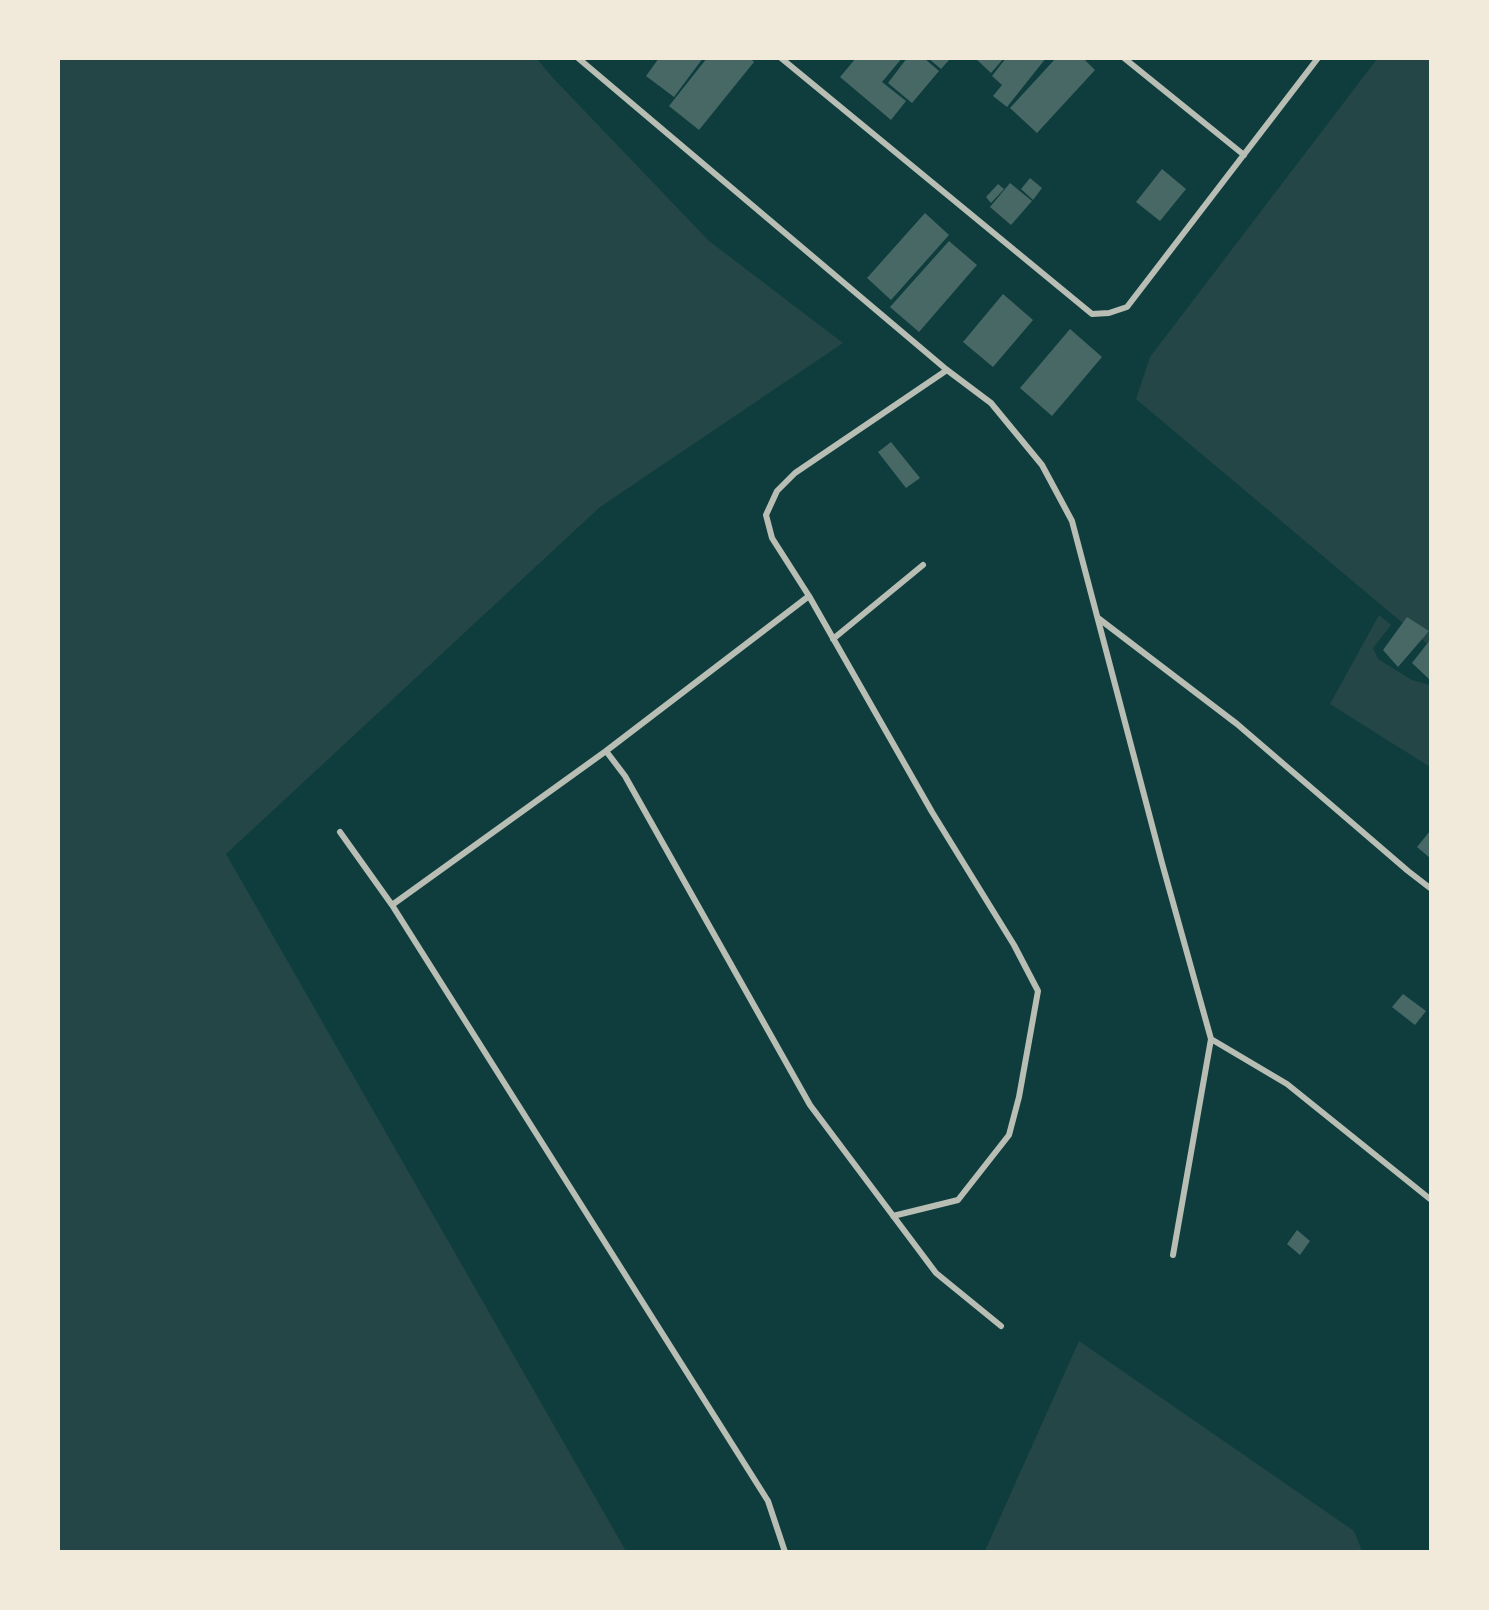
<!DOCTYPE html>
<style>
body{margin:0}
#map{position:relative;width:1489px;height:1610px;overflow:hidden;background:#0f3d3e;font-family:"PT Sans",sans-serif}
canvas{display:block}
.frame{position:absolute;inset:0;border:60px solid #f1e9da;pointer-events:none}
</style>
<div id="map">
<canvas width="1489" height="1610"></canvas>
<div class="frame"></div>
</div>
<script>
const ctx = document.querySelector('canvas').getContext('2d');
ctx.lineJoin = 'round';
function fill(path, color) {
  ctx.fillStyle = color;
  ctx.fill(path, 'evenodd');
}
function toPath(rows) {
  const path = new Path2D();
  for (const r of rows) {
    path.moveTo(r[0], r[1]);
    for (let i = 2; i < r.length; i += 2) path.lineTo(r[i], r[i + 1]);
  }
  return path;
}
function stroke(path, color, width, dash) {
  ctx.strokeStyle = color;
  ctx.lineWidth = width;
  ctx.lineCap = dash ? 'butt' : 'round';
  ctx.setLineDash(dash || []);
  ctx.stroke(path);
}
fill(toPath([
 [58,59,537,59,553,78,709,241,843,343,600,507,226,854,626,1551,59,1551],
 [1377,59,1430,59,1430,646,1136,399,1150,357],
 [1379,615,1391,625,1373,648,1378,659,1412,680,1430,685,1430,767,1330,704],
 [1079,1341,1354,1531,1362,1551,985,1551]
]), '#244646');
fill(toPath([
 [659,58,703,58,674,97,646,76],
 [707,58,750,58,754,62,699,130,669,106],
 [856,58,902,58,882,82,906,101,891,120,840,77],
 [907,58,924,58,939,71,912,103,888,83],
 [928,58,948,58,949,60,941,69],
 [975,58,1004,58,991,73],
 [1006,58,1046,58,1007,107,993,96,1002,85,992,76],
 [1056,58,1083,58,1095,70,1037,133,1010,108],
 [1162,169,1186,189,1160,221,1136,202],
 [1030,178,1042,188,1033,200,1021,189],
 [1010,183,1032,201,1011,225,990,207],
 [998,184,1004,189,991,203,986,197],
 [925,213,949,235,891,300,867,278],
 [949,241,977,265,919,332,890,307],
 [1003,294,1033,320,993,367,963,342],
 [1070,329,1102,357,1052,416,1020,388],
 [891,442,920,478,906,488,878,452],
 [1407,617,1429,631,1398,667,1383,650],
 [1430,640,1430,680,1412,663],
 [1430,831,1430,858,1417,847],
 [1403,994,1426,1011,1415,1025,1392,1007],
 [1297,1230,1310,1241,1300,1255,1287,1244]
]), '#486865');
stroke(toPath([
 [578,58,947,370,991,403,1042,465,1072,521,1162,863,1211,1039,1173,1255],
 [781,58,1092,314,1109,313,1127,307,1318,58],
 [1124,58,1244,155],
 [1098,618,1237,724,1408,871,1430,888],
 [833,639,923,565],
 [606,751,625,776,810,1105,936,1273,1001,1326],
 [340,832,392,905,768,1501,785,1552],
 [392,905,606,751,809,596],
 [1211,1039,1287,1084,1430,1199],
 [893,1216,958,1200,1009,1135,1019,1097,1038,991,1014,945,932,812,809,596,772,538,766,515,777,491,795,473,947,370]
]), '#b8beb3', 6);
</script>
